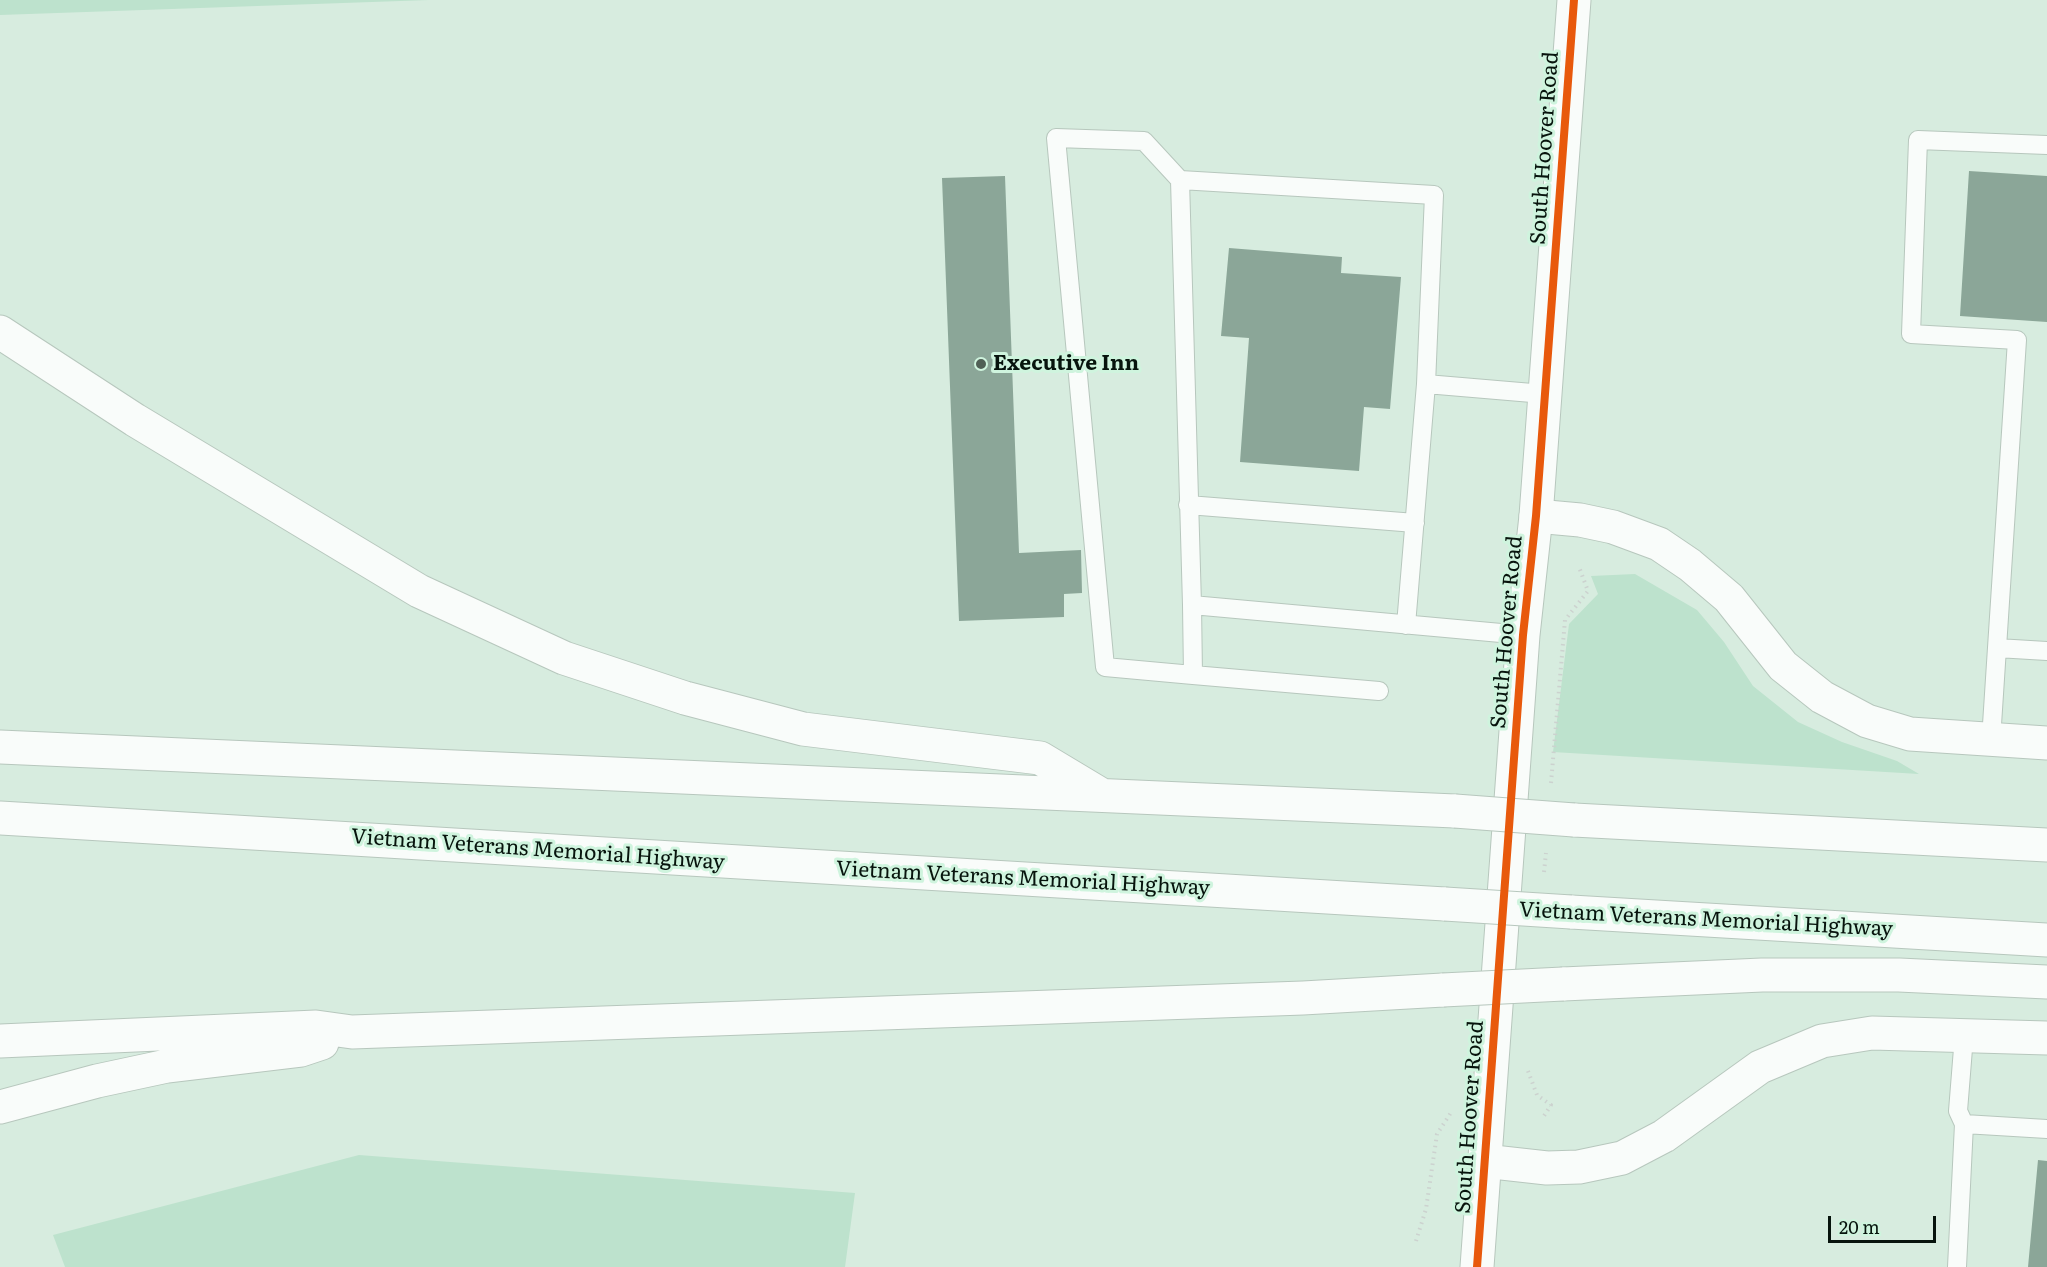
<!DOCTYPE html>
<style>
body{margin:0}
#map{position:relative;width:2047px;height:1267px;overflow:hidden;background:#d7ecdf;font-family:Literata,serif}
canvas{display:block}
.scale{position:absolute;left:1828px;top:1216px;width:108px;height:27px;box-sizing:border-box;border:3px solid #07140d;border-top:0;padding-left:8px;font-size:18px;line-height:21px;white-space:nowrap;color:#07140d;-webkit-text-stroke:4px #cff4de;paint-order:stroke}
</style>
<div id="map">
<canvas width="2047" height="1267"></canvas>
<div class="scale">20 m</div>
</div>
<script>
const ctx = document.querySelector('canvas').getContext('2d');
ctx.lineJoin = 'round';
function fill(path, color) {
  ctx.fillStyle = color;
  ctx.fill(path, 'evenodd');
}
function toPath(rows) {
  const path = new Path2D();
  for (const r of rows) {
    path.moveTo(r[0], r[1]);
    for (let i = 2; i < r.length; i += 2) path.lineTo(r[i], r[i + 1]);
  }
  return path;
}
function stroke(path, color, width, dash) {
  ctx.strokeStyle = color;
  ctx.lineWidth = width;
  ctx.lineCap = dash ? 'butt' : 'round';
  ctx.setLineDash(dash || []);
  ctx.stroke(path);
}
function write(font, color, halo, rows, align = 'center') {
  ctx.font = font + ' Literata,serif';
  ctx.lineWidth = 6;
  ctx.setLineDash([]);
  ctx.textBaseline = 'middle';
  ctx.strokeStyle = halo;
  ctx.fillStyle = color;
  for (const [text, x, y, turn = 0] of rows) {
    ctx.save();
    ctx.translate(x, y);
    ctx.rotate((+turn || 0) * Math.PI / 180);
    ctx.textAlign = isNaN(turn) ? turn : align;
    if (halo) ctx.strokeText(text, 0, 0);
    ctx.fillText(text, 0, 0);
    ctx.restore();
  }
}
fill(toPath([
 [0,0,429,0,0,15],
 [1635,574,1697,610,1724,642,1753,686,1798,722,1842,742,1897,761,1919,774,1553,752,1569,624,1598,594,1591,576],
 [359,1155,855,1193,845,1267,65,1267,53,1235]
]), '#bde2cd');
fill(toPath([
 [1969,171,2047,176,2047,322,1960,316],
 [1005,176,1019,553,1081,550,1082,593,1064,594,1064,617,959,621,942,178],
 [1229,248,1342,257,1341,273,1401,277,1390,409,1364,407,1359,471,1240,462,1249,338,1221,336],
 [2038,1160,2047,1161,2047,1267,2028,1267]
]), '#8ba698');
const service = toPath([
 [1180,180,1144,141,1056,138,1105,667,1193,675,1192,605],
 [1188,505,1415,523],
 [1406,625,1426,384],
 [1523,635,1192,605,1180,180,1434,195,1426,384,1544,394],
 [1997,648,2047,651],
 [1193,675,1379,691],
 [1991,740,2017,340,1911,334,1918,140,2047,145],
 [1964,1036,1958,1111,1964,1124,2047,1129],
 [1957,1267,1964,1124]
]);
const tertiary = toPath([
 [1477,1267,1523,635,1536,516,1574,0]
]);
const secondary = toPath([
 [1536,516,1580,520,1613,527,1659,544,1690,565,1729,598,1783,666,1822,697,1867,721,1910,734,2047,743],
 [1484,1161,1547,1168,1579,1167,1622,1158,1664,1136,1760,1067,1822,1041,1872,1033,2047,1038]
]);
const motorway = toPath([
 [0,332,135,420,419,591,564,658,685,698,803,729,1040,758,1100,794],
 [0,747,1455,811],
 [0,818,1445,904],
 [1574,820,2047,845],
 [1571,912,2047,940],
 [1563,984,1762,975,1899,975,2047,982],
 [0,1041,316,1027,352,1032,1303,998,1443,990],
 [0,1107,97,1081,167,1066,301,1050,322,1043]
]);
stroke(service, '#b7c7bd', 20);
stroke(tertiary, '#b7c7bd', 35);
stroke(secondary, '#b7c7bd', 35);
stroke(motorway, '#b7c7bd', 35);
stroke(toPath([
 [1551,783,1565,620,1588,591,1579,567],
 [1544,872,1546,853],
 [1528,1071,1537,1095,1551,1105,1542,1119],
 [1416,1241,1426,1209,1437,1134,1452,1111]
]), '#ccd2cf', 4, [1.5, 4.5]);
stroke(service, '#f9fcfa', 18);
stroke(tertiary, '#f9fcfa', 33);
stroke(secondary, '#f9fcfa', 33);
stroke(motorway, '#f9fcfa', 33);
const motorwayBridge = toPath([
 [1455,811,1574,820],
 [1445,904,1571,912],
 [1443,990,1563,984]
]);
stroke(motorwayBridge, '#b7c7bd', 35, []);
stroke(motorwayBridge, '#f9fcfa', 33);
stroke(toPath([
 [1477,1267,1523,635,1536,516,1574,0]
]), '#e8590c', 8);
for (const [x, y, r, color] of [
 [981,364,6,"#506056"]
]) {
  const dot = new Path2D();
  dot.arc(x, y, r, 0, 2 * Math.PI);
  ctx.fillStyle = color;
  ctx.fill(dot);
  stroke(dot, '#cff4de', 2);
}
write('21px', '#07140d', '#cff4de', [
 ["South Hoover Road",1545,148,-86],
 ["South Hoover Road",1507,632,-85],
 ["Vietnam Veterans Memorial Highway",538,850,4],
 ["Vietnam Veterans Memorial Highway",1023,879,3],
 ["Vietnam Veterans Memorial Highway",1706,920,3],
 ["South Hoover Road",1470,1117,-86]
]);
write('bold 21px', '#07140d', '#cff4de', [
 ["Executive Inn",993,364]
], 'left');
</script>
